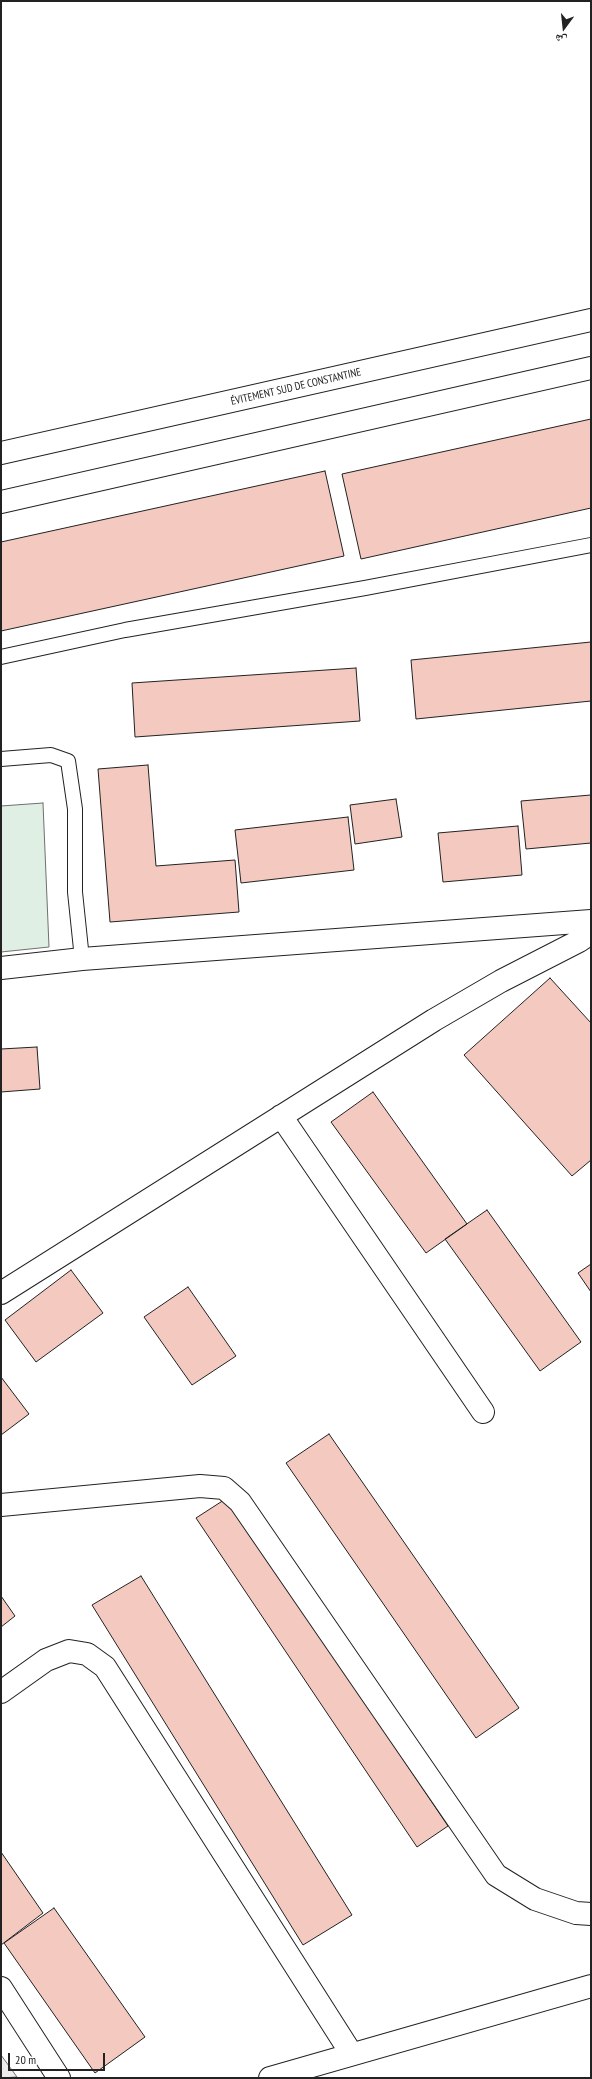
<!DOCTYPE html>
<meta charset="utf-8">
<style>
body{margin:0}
#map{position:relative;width:592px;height:2079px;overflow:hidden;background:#fff;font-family:"PT Sans Narrow","Noto Naskh Arabic",sans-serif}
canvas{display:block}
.frame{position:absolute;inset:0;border:2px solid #222;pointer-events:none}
.north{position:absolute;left:544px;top:8px;width:40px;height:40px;-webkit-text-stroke:3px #fff;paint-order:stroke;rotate:195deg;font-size:11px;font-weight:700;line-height:16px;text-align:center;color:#222}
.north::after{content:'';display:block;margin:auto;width:14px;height:18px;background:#222;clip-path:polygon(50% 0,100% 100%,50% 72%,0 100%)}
.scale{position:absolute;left:8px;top:2053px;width:97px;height:18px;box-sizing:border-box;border:2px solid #222;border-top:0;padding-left:5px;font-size:12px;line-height:14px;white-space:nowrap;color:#222;-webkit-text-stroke:3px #fff;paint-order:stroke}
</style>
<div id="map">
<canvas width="592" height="2079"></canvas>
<div class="frame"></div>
<div class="north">ش</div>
<div class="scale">20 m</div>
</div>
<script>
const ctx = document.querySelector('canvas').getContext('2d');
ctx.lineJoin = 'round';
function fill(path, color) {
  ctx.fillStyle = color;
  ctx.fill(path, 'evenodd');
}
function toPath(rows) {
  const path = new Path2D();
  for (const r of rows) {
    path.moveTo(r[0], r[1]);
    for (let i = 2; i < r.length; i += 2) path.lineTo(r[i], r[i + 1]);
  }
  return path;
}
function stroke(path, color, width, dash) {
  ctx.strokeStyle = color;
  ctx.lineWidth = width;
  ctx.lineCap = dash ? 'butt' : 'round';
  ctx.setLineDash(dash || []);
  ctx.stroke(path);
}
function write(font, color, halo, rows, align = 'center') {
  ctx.font = font + ' "PT Sans Narrow",sans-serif';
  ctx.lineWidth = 3;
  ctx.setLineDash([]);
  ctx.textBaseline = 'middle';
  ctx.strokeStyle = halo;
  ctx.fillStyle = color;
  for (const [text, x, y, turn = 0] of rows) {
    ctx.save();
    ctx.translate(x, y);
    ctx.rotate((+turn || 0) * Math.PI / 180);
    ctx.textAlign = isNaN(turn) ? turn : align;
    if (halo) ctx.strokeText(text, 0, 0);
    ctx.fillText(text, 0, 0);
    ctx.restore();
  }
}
const green = toPath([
 [43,803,49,947,1,952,1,806,43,803]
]);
fill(green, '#e0efe3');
stroke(green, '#6f6f6f', 1);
const parking = toPath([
 [1,2055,17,2077,1,2078,1,2055]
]);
fill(parking, '#ededed');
stroke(parking, '#6f6f6f', 1);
const building = toPath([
 [591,419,591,508,361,559,342,474,591,419],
 [325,471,344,556,1,631,1,542,325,471],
 [591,642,591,701,416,719,411,660,591,642],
 [356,668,360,721,135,737,132,683,356,668],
 [148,765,156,866,235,860,239,912,110,922,98,769,148,765],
 [591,795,591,843,526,849,521,801,591,795],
 [396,799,402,837,355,844,350,805,396,799],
 [348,817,354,870,241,883,235,830,348,817],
 [518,826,522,875,443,882,438,833,518,826],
 [550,978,591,1023,591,1160,572,1176,464,1055,550,978],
 [37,1047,40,1089,1,1092,1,1049,37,1047],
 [373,1092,467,1224,426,1253,331,1122,373,1092],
 [487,1210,581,1342,540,1371,445,1239,487,1210],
 [591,1264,591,1292,578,1273,591,1264],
 [71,1270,103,1313,36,1362,5,1320,71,1270],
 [188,1287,236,1356,192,1385,144,1317,188,1287],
 [1,1377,29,1414,1,1435,1,1377],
 [329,1434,519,1708,476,1738,286,1463,329,1434],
 [227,1498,448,1826,417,1847,196,1518,227,1498],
 [141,1576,352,1915,303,1945,92,1605,141,1576],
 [1,1596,15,1616,1,1627,1,1596],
 [1,1852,43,1913,1,1945,1,1852],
 [54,1908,145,2037,95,2073,4,1943,54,1908]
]);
fill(building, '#f3c9c0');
stroke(building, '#222', 1);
const lane = toPath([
 [1,657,125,630,365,588,591,545],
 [1,759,51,755,68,761,75,809,75,892,82,959]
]);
const street = toPath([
 [1,968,82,959,591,921],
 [281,1116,483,1412],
 [1,1293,434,1020,501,981,579,941,591,933],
 [1,1505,200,1486,224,1488,240,1502,496,1875,535,1899,576,1913,591,1914],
 [1,1692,46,1660,69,1651,87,1654,105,1667,351,2053],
 [1,1988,59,2078],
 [270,2078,591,1986]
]);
const highway = toPath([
 [1,453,591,320],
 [1,502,591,368]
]);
stroke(lane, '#222', 16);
stroke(street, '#222', 24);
stroke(highway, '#222', 24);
stroke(lane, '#fff', 14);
stroke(street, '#fff', 22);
stroke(highway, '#fff', 22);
write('11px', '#222', '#fff', [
 ["ÉVITEMENT SUD DE CONSTANTINE",296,387,-13]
]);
</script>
